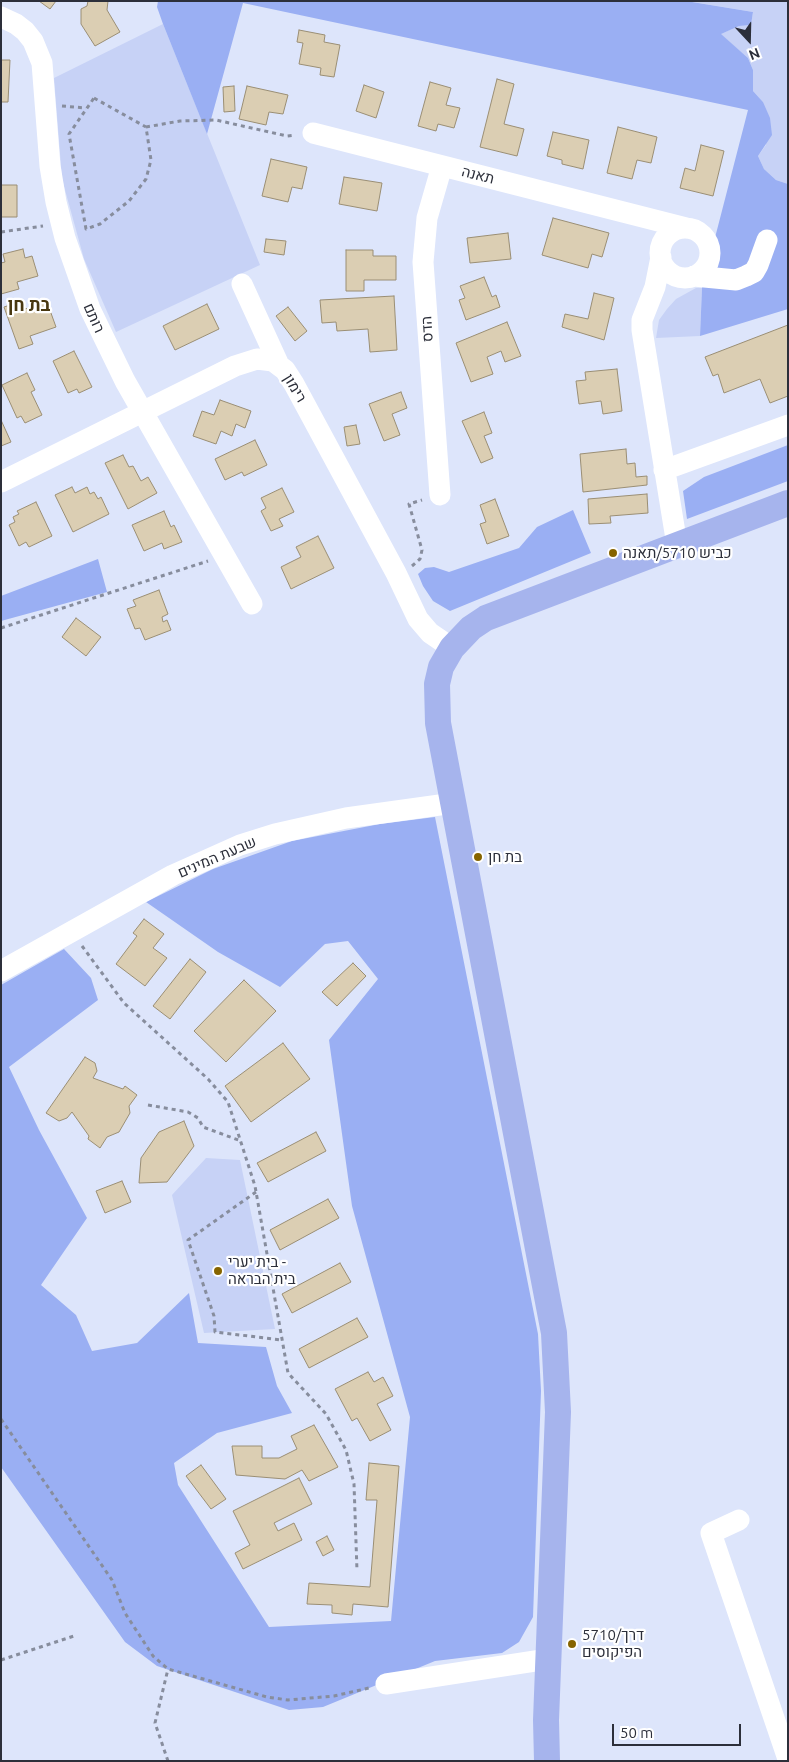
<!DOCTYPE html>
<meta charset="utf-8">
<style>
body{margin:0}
#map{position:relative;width:789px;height:1762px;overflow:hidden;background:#dde5fb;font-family:Ubuntu,sans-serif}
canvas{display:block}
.frame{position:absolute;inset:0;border:2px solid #2c2f3a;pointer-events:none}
.north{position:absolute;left:724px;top:15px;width:50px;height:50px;-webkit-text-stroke:4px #fff;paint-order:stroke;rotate:159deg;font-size:14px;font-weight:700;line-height:20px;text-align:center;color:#2c2f3a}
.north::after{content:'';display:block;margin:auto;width:18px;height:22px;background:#2c2f3a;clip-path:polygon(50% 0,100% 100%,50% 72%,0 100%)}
.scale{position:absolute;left:612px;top:1724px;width:129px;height:22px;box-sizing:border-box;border:2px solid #2c2f3a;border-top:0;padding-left:6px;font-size:15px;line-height:18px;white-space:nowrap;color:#2c2f3a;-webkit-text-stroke:4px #fff;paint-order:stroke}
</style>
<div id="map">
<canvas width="789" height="1762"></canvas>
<div class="frame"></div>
<div class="north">N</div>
<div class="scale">50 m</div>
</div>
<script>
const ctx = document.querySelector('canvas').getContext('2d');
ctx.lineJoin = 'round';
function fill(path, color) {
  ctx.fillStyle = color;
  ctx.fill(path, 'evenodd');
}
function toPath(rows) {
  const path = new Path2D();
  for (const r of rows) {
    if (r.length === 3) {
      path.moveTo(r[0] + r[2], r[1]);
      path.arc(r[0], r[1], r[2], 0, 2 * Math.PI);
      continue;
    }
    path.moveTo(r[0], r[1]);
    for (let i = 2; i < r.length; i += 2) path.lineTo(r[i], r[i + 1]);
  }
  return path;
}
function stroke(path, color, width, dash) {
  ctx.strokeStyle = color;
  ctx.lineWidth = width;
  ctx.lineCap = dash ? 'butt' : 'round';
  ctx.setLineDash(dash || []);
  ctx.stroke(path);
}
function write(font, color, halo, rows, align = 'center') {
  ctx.font = font + ' Ubuntu,Heebo,sans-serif';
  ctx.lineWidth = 4.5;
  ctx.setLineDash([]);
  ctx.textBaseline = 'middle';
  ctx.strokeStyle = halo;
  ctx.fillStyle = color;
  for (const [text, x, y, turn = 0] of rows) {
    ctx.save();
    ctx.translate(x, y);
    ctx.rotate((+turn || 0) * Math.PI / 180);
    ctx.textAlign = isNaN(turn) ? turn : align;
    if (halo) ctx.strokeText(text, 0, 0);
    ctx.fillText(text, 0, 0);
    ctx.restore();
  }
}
fill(toPath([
 [687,1,788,1,788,184,776,180,764,169,758,156,766,145,763,102,753,91,753,70,748,58,720,34,739,26,751,25,753,12],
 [163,24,260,265,116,332,84,259,62,179,54,78],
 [696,288,702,288,700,336,656,338,659,320,667,309,676,299],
 [206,1158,240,1160,275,1329,204,1333,172,1195]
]), '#c7d2f6');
fill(toPath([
 [158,1,686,1,753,12,751,25,739,26,721,34,748,58,753,70,753,91,763,102,770,118,772,135,758,156,764,169,776,180,788,184,788,309,700,336,702,288,748,110,243,3,207,134,163,24,157,7],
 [788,445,788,481,687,519,683,491,704,477],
 [573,510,591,553,450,611,433,601,423,586,418,574,425,568,434,567,449,572,519,548,537,527],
 [98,559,107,592,1,621,1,596],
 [435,817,538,1334,541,1391,533,1617,519,1642,502,1653,435,1661,323,1707,289,1710,157,1666,125,1642,1,1467,1,985,64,949,91,978,98,1000,9,1067,39,1130,87,1218,41,1285,76,1315,92,1351,137,1343,189,1293,198,1343,266,1347,277,1386,292,1413,217,1433,174,1463,178,1485,269,1627,391,1621,410,1417,352,1206,329,1040,378,979,348,941,325,944,280,987,218,952,146,902,213,869,292,841,380,824]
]), '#9aaff3');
const building = toPath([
 [39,1,56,1,50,9,39,1],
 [88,1,108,1,107,10,120,32,95,46,81,24,81,9,87,6,88,1],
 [299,30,325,35,324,42,340,45,334,77,320,75,321,68,299,64,303,43,297,42,299,30],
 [1,60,10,60,8,102,1,102,1,60],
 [497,79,514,84,504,124,524,129,517,156,480,147,497,79],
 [430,82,451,88,446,105,460,108,454,128,438,124,436,131,418,126,430,82],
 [364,85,384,92,376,118,356,111,364,85],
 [234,86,235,111,224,112,223,87,234,86],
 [247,86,288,95,283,114,269,112,266,125,239,119,247,86],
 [618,127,657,137,651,163,637,160,632,179,607,173,618,127],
 [553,132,589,140,583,169,562,164,562,160,547,156,553,132],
 [701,145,724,151,713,196,680,188,685,168,695,171,701,145],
 [271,159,307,167,302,189,292,187,288,202,262,196,271,159],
 [344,177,382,183,377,211,339,204,344,177],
 [1,185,17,185,17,217,1,217,1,185],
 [553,218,609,233,602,257,592,254,588,268,542,255,553,218],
 [508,233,511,259,470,263,467,238,508,233],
 [266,239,286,241,284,255,264,252,266,239],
 [23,249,25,258,32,256,38,276,17,282,19,289,1,294,1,263,5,262,3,254,23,249],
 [346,250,373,250,373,256,396,256,396,280,364,280,364,291,346,291,346,250],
 [484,277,492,297,496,295,500,307,466,320,459,300,465,298,460,286,484,277],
 [594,293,614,298,604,340,562,327,565,314,588,319,594,293],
 [394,296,397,350,370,352,368,329,337,331,336,322,322,323,320,300,394,296],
 [22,301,25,309,47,302,56,327,30,336,33,344,19,349,4,307,22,301],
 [207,304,219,329,175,350,163,326,207,304],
 [288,307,307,331,295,341,276,316,288,307],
 [507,322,521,356,505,362,501,351,487,357,493,374,471,382,456,343,507,322],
 [788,325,788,396,770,403,760,379,724,393,718,374,713,376,705,357,788,325],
 [74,351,92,387,79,393,77,389,68,393,53,361,74,351],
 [617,369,622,411,603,414,601,401,579,404,576,381,586,380,585,372,617,369],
 [27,373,35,390,31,392,42,415,25,423,21,416,17,418,2,385,27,373],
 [401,392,407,408,392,414,400,435,384,441,369,404,401,392],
 [220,400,251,411,245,428,236,424,232,436,221,431,216,444,193,436,202,411,214,415,220,400],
 [484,412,492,433,484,436,493,458,481,463,462,421,484,412],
 [1,420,11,442,1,446,1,420],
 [356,425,360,444,347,446,344,427,356,425],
 [255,440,267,465,244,476,242,472,225,480,215,459,255,440],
 [626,449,627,464,635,463,636,477,647,476,647,485,583,492,580,454,626,449],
 [123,455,129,467,133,466,141,481,148,477,157,493,128,509,105,463,123,455],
 [72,487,75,493,87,487,90,494,94,492,98,499,101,497,109,514,73,532,55,495,72,487],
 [282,488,294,512,279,519,283,526,271,531,261,511,266,508,261,498,282,488],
 [647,494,648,513,610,516,611,523,589,524,588,499,647,494],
 [495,499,509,536,487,544,480,524,486,522,480,505,495,499],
 [36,502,52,536,29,547,26,542,19,546,9,525,15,522,13,517,19,514,17,511,36,502],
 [164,511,171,527,174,525,182,542,164,549,162,543,144,551,132,525,164,511],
 [318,536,334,568,291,589,281,567,301,557,296,547,318,536],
 [159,590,168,614,162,617,163,622,167,620,171,630,145,640,140,628,135,629,127,609,136,606,133,600,159,590],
 [76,618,101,637,86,656,62,637,76,618],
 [144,919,164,934,153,948,167,958,145,986,116,964,137,936,133,933,144,919],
 [190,959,206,972,170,1019,153,1006,190,959],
 [353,963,366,976,337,1006,322,992,353,963],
 [244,980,276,1011,226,1062,194,1031,244,980],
 [283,1043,310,1079,251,1122,225,1086,283,1043],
 [85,1057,95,1063,97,1071,93,1078,123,1089,125,1086,137,1095,129,1106,130,1113,119,1132,107,1137,100,1148,88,1139,89,1136,72,1112,67,1118,59,1121,46,1113,85,1057],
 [184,1121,194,1146,167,1182,139,1183,141,1158,159,1132,184,1121],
 [316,1132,326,1151,268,1182,257,1163,316,1132],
 [122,1181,131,1202,105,1213,96,1191,122,1181],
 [328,1199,339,1218,280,1250,270,1230,328,1199],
 [340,1263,351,1282,292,1313,282,1294,340,1263],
 [357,1318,368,1337,309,1368,299,1349,357,1318],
 [368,1372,374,1382,383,1377,393,1396,377,1404,391,1430,370,1441,357,1418,352,1421,335,1389,368,1372],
 [314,1425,338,1467,309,1481,302,1470,285,1479,236,1475,232,1446,262,1446,262,1458,279,1458,297,1449,291,1436,314,1425],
 [369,1463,399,1466,388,1607,353,1604,352,1615,332,1613,332,1605,307,1604,309,1583,370,1587,377,1500,366,1500,369,1463],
 [201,1465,226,1499,211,1509,186,1476,201,1465],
 [299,1478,312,1504,274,1523,278,1531,294,1523,302,1540,243,1569,235,1553,250,1545,233,1511,299,1478],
 [327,1536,334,1550,323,1556,316,1542,327,1536]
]);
fill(building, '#dbceb3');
stroke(building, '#9a8e74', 1);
stroke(toPath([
 [94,98,146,127,151,160,146,179,129,201,100,224,86,229,69,134,94,98],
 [62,106,86,108],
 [146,127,180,121,216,120,287,136,295,135],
 [1,232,43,226],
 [412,566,420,559,422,550,409,504,422,500],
 [1,628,208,561],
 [82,946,124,1003,208,1079,228,1102,255,1186,288,1373,326,1414,346,1450,354,1484,357,1571],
 [148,1105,188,1112,198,1118,203,1127,241,1141],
 [256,1192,188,1240,214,1316,215,1332,282,1340],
 [1,1419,112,1580,125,1613,153,1656,168,1669,267,1697,288,1700,334,1696,369,1688],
 [1,1660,74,1636],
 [168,1761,155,1723,168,1669]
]), '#878d9d', 3, [4, 4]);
stroke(toPath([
 [1,17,16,24,25,31,33,41,42,63,50,166,56,202,65,238,90,309,125,381,252,604],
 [313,133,686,228],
 [685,253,25],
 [661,257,655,287,642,320,642,330,677,545],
 [694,276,736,280,746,276,754,272,758,265,767,240],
 [242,284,279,365],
 [664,470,788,425],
 [1,482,235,366,257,359,273,361,285,370,294,384,396,573,418,619,430,633,452,648],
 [440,495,423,262,427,218,442,166],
 [1,971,173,875,240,845,275,834,346,818,454,803],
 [739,1520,711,1533,788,1759],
 [386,1684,548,1659]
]), '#fff', 21);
stroke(toPath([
 [547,1761,546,1720,558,1412,554,1333,438,723,437,684,441,667,452,648,471,628,486,618,788,503]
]), '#a6b4ed', 26);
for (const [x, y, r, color] of [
 [613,553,5,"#866400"],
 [478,857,5,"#866400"],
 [218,1271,5,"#866400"],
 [572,1644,5,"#866400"]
]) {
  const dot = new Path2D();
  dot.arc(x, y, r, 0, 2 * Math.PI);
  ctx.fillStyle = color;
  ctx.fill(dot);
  stroke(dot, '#fff', 2);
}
write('15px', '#2c2f3a', '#fff', [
 ["תאנה",478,175,14],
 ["רותם",94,318,66],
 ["הדס",427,329,-94],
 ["רימון",295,388,59],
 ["שבעת המינים",217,857,-23]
]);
write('15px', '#2c2f3a', '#fff', [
 ["כביש 5710/תאנה",623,553],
 ["בת חן",488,857],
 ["בית יערי -",228,1262],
 ["בית הבראה",228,1279],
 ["5710/דרך",582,1635],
 ["הפיקוסים",582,1652]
], 'left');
write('bold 18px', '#483710', '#fff', [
 ["בת חן",29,305]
]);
</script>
